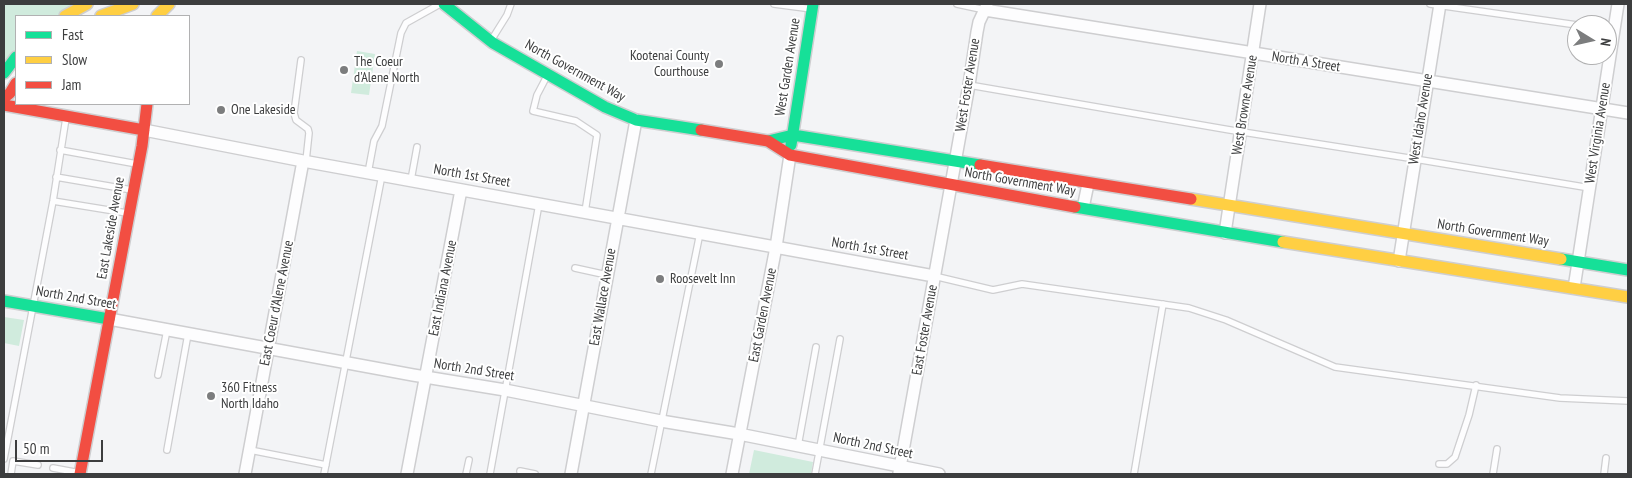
<!DOCTYPE html>
<style>
body{margin:0}
#map{position:relative;width:1632px;height:478px;overflow:hidden;background:#f3f4f6;font-family:"PT Sans Narrow",sans-serif}
canvas{display:block}
.frame{position:absolute;inset:0;border:5px solid #3c3d3e;pointer-events:none}
.legend{position:absolute;left:15px;top:15px;width:175px;height:90px;box-sizing:border-box;background:#fff;border:1px solid #b1b1b2;margin:0;padding:6px 9px;list-style:none;font-size:15px;color:#3c3d3e}
.legend li{display:flex;align-items:center;gap:10px;height:25px}
.legend b{width:25px;border:1px solid #b1b1b2}
.north{position:absolute;left:1567px;top:15px;width:50px;height:50px;box-sizing:border-box;background:#fff;border:1px solid #b1b1b2;border-radius:50%;rotate:99deg;font-size:14px;font-weight:700;line-height:20px;text-align:center;color:#3c3d3e}
.north::after{content:'';display:block;margin:auto;width:18px;height:22px;background:#7c7d7e;clip-path:polygon(50% 0,100% 100%,50% 72%,0 100%)}
.scale{position:absolute;left:15px;top:440px;width:88px;height:22px;box-sizing:border-box;border:2px solid #3c3d3e;border-top:0;padding-left:6px;font-size:15px;line-height:18px;white-space:nowrap;color:#3c3d3e;-webkit-text-stroke:4px #fff;paint-order:stroke}
</style>
<div id="map">
<canvas width="1632" height="478"></canvas>
<div class="frame"></div>
<ul class="legend">
<li><b style="height:6px;background:#16e098"></b>Fast</li>
<li><b style="height:6px;background:#ffcf43"></b>Slow</li>
<li><b style="height:6px;background:#f24e42"></b>Jam</li>
</ul>
<div class="north">N</div>
<div class="scale">50 m</div>
</div>
<script>
const ctx = document.querySelector('canvas').getContext('2d');
ctx.lineJoin = 'round';
function fill(path, color) {
  ctx.fillStyle = color;
  ctx.fill(path, 'evenodd');
}
function toPath(rows) {
  const path = new Path2D();
  for (const r of rows) {
    path.moveTo(r[0], r[1]);
    for (let i = 2; i < r.length; i += 2) path.lineTo(r[i], r[i + 1]);
  }
  return path;
}
function stroke(path, color, width, dash) {
  ctx.strokeStyle = color;
  ctx.lineWidth = width;
  ctx.lineCap = dash ? 'butt' : 'round';
  ctx.setLineDash(dash || []);
  ctx.stroke(path);
}
function write(font, color, halo, rows, align = 'center') {
  ctx.font = font + ' "PT Sans Narrow",sans-serif';
  ctx.lineWidth = 4;
  ctx.setLineDash([]);
  ctx.textBaseline = 'middle';
  ctx.strokeStyle = halo;
  ctx.fillStyle = color;
  for (const [text, x, y, turn = 0] of rows) {
    ctx.save();
    ctx.translate(x, y);
    ctx.rotate((+turn || 0) * Math.PI / 180);
    ctx.textAlign = isNaN(turn) ? turn : align;
    if (halo) ctx.strokeText(text, 0, 0);
    ctx.fillText(text, 0, 0);
    ctx.restore();
  }
}
fill(toPath([
 [4,4,75,4,56,16,16,16,16,50,4,65],
 [357,51,375,54,369,95,351,93],
 [4,317,24,320,19,346,4,343],
 [754,450,813,462,811,474,749,474]
]), '#d0ebdd');
const lane = toPath([
 [774,4,812,9],
 [957,4,985,10],
 [1430,4,1577,25],
 [492,39,507,15,511,4],
 [301,60,294,113,296,120,308,129,309,133,306,161],
 [547,76,537,95,533,111,576,121,597,135,585,212],
 [969,85,1230,130,1415,159,1590,188],
 [60,150,137,164],
 [368,173,374,141,382,126,401,33,406,23,440,4],
 [56,177,132,190],
 [411,180,417,147],
 [53,201,127,213],
 [575,268,607,275],
 [934,276,993,290,1022,284,1189,308,1226,320,1335,367,1560,398,1628,401],
 [158,375,167,330],
 [798,446,816,347],
 [167,450,188,334],
 [250,450,326,465],
 [4,459,53,201,66,118],
 [1439,464,1447,464,1455,457,1469,415,1476,385],
 [53,468,80,473],
 [520,471,535,474],
 [11,474,13,461,38,465],
 [324,474,382,175],
 [466,474,469,460],
 [490,474,539,204],
 [651,474,700,233],
 [815,474,840,339],
 [1134,474,1163,304],
 [1493,474,1497,449],
 [1604,474,1606,458]
]);
const street = toPath([
 [985,10,1628,113],
 [144,130,303,161,934,276],
 [1083,208,1088,184],
 [1225,233,1260,4],
 [1399,261,1440,4],
 [1574,288,1618,4],
 [109,319,413,375,505,390,661,421,739,434,939,474],
 [899,473,969,85,977,32,979,22,987,5],
 [245,474,303,161],
 [407,474,461,190],
 [571,474,636,120],
 [732,474,776,247,790,155]
]);
const fast = toPath([
 [444,4,493,43,605,107,636,120,701,130],
 [4,73,16,57],
 [768,141,793,135,980,165],
 [791,145,813,4],
 [1075,207,1283,242],
 [1561,259,1628,270],
 [4,301,109,319]
]);
const slow = toPath([
 [65,16,87,4],
 [101,16,133,4],
 [157,16,169,4],
 [1191,199,1561,259],
 [1283,242,1628,297]
]);
const jam = toPath([
 [4,98,10,93,16,83],
 [4,105,144,130],
 [701,130,768,141,790,155,1075,207],
 [980,165,1191,199],
 [80,474,142,146,147,104]
]);
stroke(lane, '#ceced0', 8);
stroke(street, '#ceced0', 14);
stroke(fast, '#ceced0', 14);
stroke(slow, '#ceced0', 14);
stroke(jam, '#ceced0', 14);
stroke(lane, '#fdfdfe', 5.5);
stroke(street, '#fdfdfe', 11);
stroke(fast, '#16e098', 11);
stroke(slow, '#ffcf43', 11);
stroke(jam, '#f24e42', 11);
for (const [x, y, r, color] of [
 [719,64,5,"#7c7d7e"],
 [344,70,5,"#7c7d7e"],
 [221,110,5,"#7c7d7e"],
 [660,279,5,"#7c7d7e"],
 [211,396,5,"#7c7d7e"]
]) {
  const dot = new Path2D();
  dot.arc(x, y, r, 0, 2 * Math.PI);
  ctx.fillStyle = color;
  ctx.fill(dot);
  stroke(dot, '#fff', 2);
}
write('14px', '#3c3d3e', '#fff', [
 ["Kootenai County",709,56,"right"],
 ["Courthouse",709,72,"right"],
 ["The Coeur",354,62],
 ["d'Alene North",354,78],
 ["One Lakeside",231,110],
 ["Roosevelt Inn",670,279],
 ["360 Fitness",221,388],
 ["North Idaho",221,404]
], 'left');
write('14px', '#3c3d3e', '#fff', [
 ["North A Street",1306,62,9],
 ["West Garden Avenue",788,67,-81],
 ["North Government Way",575,71,29],
 ["West Foster Avenue",968,85,-81],
 ["West Browne Avenue",1245,105,-81],
 ["West Idaho Avenue",1421,119,-81],
 ["West Virginia Avenue",1598,133,-81],
 ["North 1st Street",472,176,10],
 ["North Government Way",1020,182,10],
 ["East Lakeside Avenue",111,228,-80],
 ["North Government Way",1493,233,9],
 ["North 1st Street",870,249,10],
 ["East Indiana Avenue",443,288,-79],
 ["East Wallace Avenue",603,297,-80],
 ["North 2nd Street",76,298,10],
 ["East Coeur d'Alene Avenue",277,303,-79],
 ["East Garden Avenue",763,315,-79],
 ["East Foster Avenue",925,330,-80],
 ["North 2nd Street",474,370,9],
 ["North 2nd Street",873,446,12]
]);
</script>
